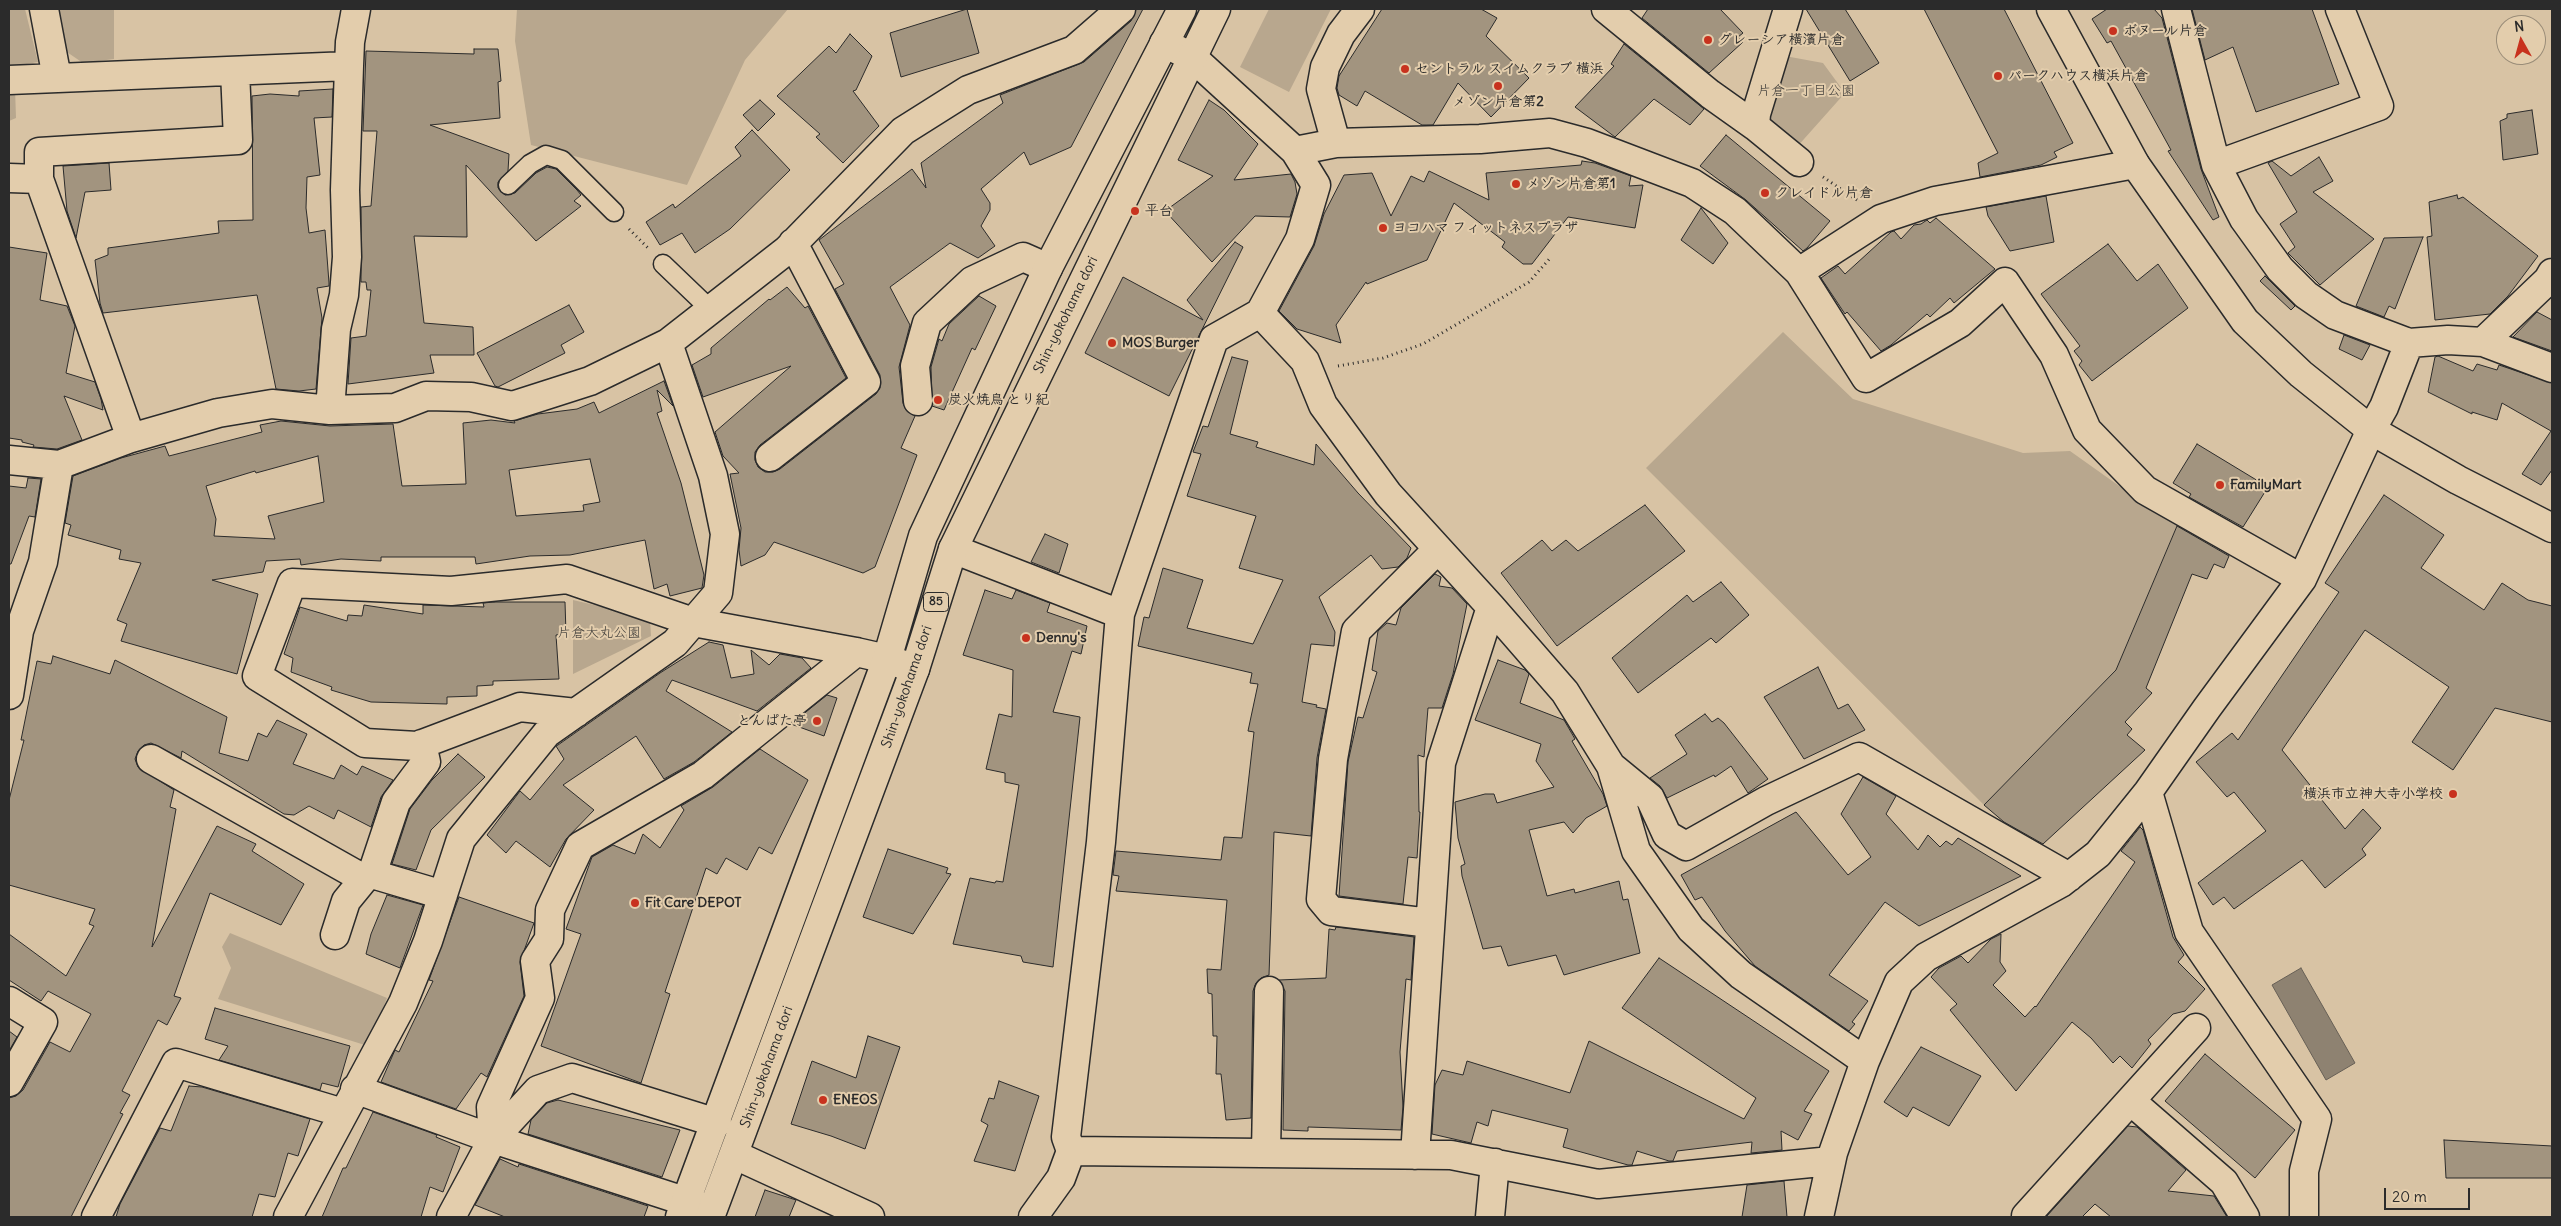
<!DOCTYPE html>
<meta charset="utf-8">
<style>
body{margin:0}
#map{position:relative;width:2561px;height:1226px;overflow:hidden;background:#d8c3a4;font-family:Delius,sans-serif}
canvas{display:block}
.frame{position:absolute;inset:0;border:10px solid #2b2b2b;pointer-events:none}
.north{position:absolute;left:2496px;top:15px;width:50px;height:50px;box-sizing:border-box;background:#e3cdac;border:1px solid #998c78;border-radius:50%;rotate:353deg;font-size:14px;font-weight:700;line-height:20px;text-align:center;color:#2b2b2b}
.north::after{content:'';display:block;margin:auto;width:18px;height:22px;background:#c8321e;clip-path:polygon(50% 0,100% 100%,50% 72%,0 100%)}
.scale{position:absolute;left:2384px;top:1188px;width:86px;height:22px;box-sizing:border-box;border:2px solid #2b2b2b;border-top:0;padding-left:6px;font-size:15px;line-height:18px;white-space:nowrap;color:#2b2b2b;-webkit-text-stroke:4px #e3cdac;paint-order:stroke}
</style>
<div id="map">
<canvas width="2561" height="1226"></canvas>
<div class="frame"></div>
<div class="north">N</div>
<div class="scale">20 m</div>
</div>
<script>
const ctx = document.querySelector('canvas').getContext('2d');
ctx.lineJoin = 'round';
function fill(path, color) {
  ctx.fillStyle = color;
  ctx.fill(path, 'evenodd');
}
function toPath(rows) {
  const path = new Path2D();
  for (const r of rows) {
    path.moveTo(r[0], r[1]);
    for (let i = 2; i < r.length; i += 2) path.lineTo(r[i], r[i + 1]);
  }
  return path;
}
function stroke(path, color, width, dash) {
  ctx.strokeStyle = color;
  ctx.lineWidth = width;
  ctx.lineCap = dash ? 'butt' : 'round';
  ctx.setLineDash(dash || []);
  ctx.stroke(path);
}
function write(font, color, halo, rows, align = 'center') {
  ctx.font = font + ' Delius,"Klee One",sans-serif';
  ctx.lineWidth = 4;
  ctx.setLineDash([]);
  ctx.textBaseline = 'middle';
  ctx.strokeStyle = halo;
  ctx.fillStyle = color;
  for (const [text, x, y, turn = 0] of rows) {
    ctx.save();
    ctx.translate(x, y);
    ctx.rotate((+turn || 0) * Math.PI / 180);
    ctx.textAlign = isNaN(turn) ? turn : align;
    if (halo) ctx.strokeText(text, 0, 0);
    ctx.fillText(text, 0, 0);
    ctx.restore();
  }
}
fill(toPath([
 [9,9,25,9,38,62,9,67],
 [53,9,114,9,114,59,83,63,61,48],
 [517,9,788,9,745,60,687,185,531,145,515,41],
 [1269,9,1331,9,1289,92,1240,67],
 [1785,56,1823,63,1845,93,1796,148,1765,121],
 [15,88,16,118,9,121,9,89],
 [1783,332,1853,399,2023,453,2070,451,2139,500,2178,523,2116,670,1984,805,1646,468],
 [573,600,650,618,651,636,573,674],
 [230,933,387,998,368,1046,218,999,231,968,222,947]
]), '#b8a78e');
const water = toPath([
 [2301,968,2355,1063,2326,1080,2272,985,2301,968]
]);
fill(water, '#8e8271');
stroke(water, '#665f55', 1);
const building = toPath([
 [967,9,979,53,901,77,890,33,967,9],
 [1136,9,1143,9,1071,147,1030,165,1024,152,981,189,990,203,990,210,981,226,995,246,978,258,950,243,890,287,910,325,899,367,903,403,906,410,915,416,901,448,917,455,875,567,863,573,774,542,765,555,741,566,739,550,741,528,730,474,739,473,723,456,715,432,791,366,703,397,692,365,711,354,711,348,769,299,770,300,787,287,805,308,808,306,846,378,760,445,755,452,755,460,758,467,765,472,773,472,780,469,876,394,880,388,880,375,835,289,844,284,819,240,912,169,926,188,921,163,1003,103,1000,95,1084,62,1131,21,1136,9],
 [1382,9,1481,9,1497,18,1486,36,1529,78,1491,117,1458,83,1433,125,1422,125,1365,91,1357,106,1339,95,1337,88,1339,76,1382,9],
 [1648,9,1720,9,1743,33,1738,37,1743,42,1709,73,1642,18,1648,9],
 [1806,9,1845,9,1879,63,1850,81,1806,9],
 [1924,9,2004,9,2073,143,2054,152,2057,157,2041,165,1980,177,1978,163,1998,153,1924,9],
 [2107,9,2154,9,2162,18,2201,169,2219,217,2213,220,2168,151,2171,150,2111,41,2107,43,2092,19,2107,9],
 [2192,9,2312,9,2339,84,2256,112,2233,47,2205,60,2192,9],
 [850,34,872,56,856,90,853,91,879,126,843,163,816,137,820,134,777,96,829,46,836,53,850,34],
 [1624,44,1704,109,1690,125,1654,99,1615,137,1575,107,1614,66,1611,64,1624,44],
 [474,49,498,49,501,81,498,82,500,118,430,125,509,154,508,171,498,182,498,188,505,195,515,193,536,173,547,167,556,169,577,190,581,195,574,201,581,206,536,241,466,165,467,237,414,236,424,323,473,327,474,355,430,355,434,373,348,384,351,338,366,336,371,290,367,290,366,282,361,282,361,207,371,206,377,131,363,131,366,51,474,54,474,49],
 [333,89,332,117,314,118,320,175,307,177,306,208,309,233,325,230,329,283,329,286,317,288,322,318,316,389,299,391,276,389,257,295,103,313,100,303,95,260,108,255,108,248,219,233,218,221,253,220,252,96,270,94,299,96,299,91,333,89],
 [760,100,775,114,758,131,743,115,760,100],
 [1209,100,1224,110,1258,144,1234,180,1291,174,1295,182,1297,194,1290,217,1255,216,1212,262,1165,211,1213,176,1178,160,1209,100],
 [2532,110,2538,154,2503,160,2500,121,2507,118,2507,114,2532,110],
 [752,130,790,170,730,229,695,253,682,233,660,245,646,222,673,204,675,208,741,156,735,147,752,130],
 [1726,135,1830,221,1807,248,1803,251,1746,200,1700,166,1726,135],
 [2319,157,2333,181,2313,192,2374,239,2320,285,2288,253,2295,247,2280,224,2297,212,2268,163,2272,161,2291,176,2319,157],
 [1582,161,1595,163,1631,176,1629,186,1643,185,1635,228,1568,217,1532,264,1523,264,1502,247,1505,242,1454,203,1427,260,1367,284,1366,282,1336,325,1341,343,1297,329,1279,311,1314,246,1324,214,1344,175,1372,173,1391,216,1411,176,1424,182,1429,171,1489,200,1486,173,1581,165,1582,161],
 [109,163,111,190,85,192,76,238,67,211,63,166,109,163],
 [2457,195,2458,199,2463,197,2538,256,2508,296,2490,314,2435,320,2427,237,2432,236,2429,202,2457,195],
 [2046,196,2054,242,2010,251,1988,216,1986,207,2046,196],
 [1701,208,1728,243,1713,264,1681,240,1701,208],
 [1936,218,1995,269,1954,303,1950,298,1930,317,1927,314,1891,345,1881,351,1847,312,1845,314,1821,278,1838,266,1845,274,1891,232,1894,231,1901,239,1914,225,1921,224,1927,220,1930,223,1936,218],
 [2423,237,2395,309,2389,306,2384,317,2356,306,2384,238,2423,237],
 [1235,242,1243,247,1169,396,1085,353,1123,277,1203,320,1187,300,1235,242],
 [2108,244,2137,281,2158,264,2188,308,2092,381,2079,365,2082,361,2074,351,2080,346,2041,294,2108,244],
 [9,247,47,253,40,300,67,306,75,326,66,373,95,382,101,399,103,410,64,396,82,440,57,449,33,447,34,445,22,442,22,440,9,438,9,247],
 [2265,276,2295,306,2291,310,2260,281,2265,276],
 [979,296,996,306,975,350,972,348,944,410,932,406,931,367,939,339,942,341,949,324,979,296],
 [569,305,584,332,561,345,565,353,498,387,495,386,477,353,569,305],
 [2537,312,2552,320,2552,351,2513,337,2537,312],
 [2344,335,2370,345,2362,360,2339,349,2344,335],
 [2438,356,2473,371,2477,364,2497,370,2499,365,2552,383,2552,470,2541,485,2522,474,2551,431,2502,403,2497,420,2472,412,2472,414,2428,392,2435,357,2438,356],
 [1232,357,1248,361,1230,434,1258,442,1256,447,1314,465,1316,444,1358,493,1411,548,1407,558,1398,567,1382,569,1371,555,1319,597,1335,632,1334,646,1311,644,1302,702,1317,705,1316,707,1326,709,1317,758,1311,836,1274,832,1269,975,1261,978,1256,983,1253,991,1251,1118,1226,1120,1221,1074,1216,1074,1217,1036,1213,1036,1212,994,1208,993,1207,969,1221,970,1227,900,1116,891,1119,876,1113,875,1116,851,1221,860,1224,837,1242,838,1254,732,1248,731,1258,684,1250,683,1252,673,1138,646,1144,617,1149,618,1163,568,1203,580,1187,628,1253,644,1283,580,1239,568,1256,516,1187,496,1201,454,1193,452,1203,426,1208,427,1232,357],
 [664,381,673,406,657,390,662,411,657,413,681,483,704,575,702,588,670,596,667,584,654,589,645,540,570,555,530,556,476,564,475,557,381,557,381,561,341,559,301,565,300,559,266,561,263,572,212,580,258,594,237,674,121,641,127,624,117,620,141,563,119,559,121,550,68,535,71,525,65,523,73,476,121,458,165,446,169,456,262,432,260,425,281,421,330,426,393,424,402,486,466,484,463,423,491,420,515,423,514,421,538,414,577,409,594,402,599,413,664,381],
 [318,456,324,502,268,516,275,539,214,536,216,519,206,486,255,471,256,473,318,456],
 [590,459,600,502,583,505,584,511,516,516,509,470,590,459],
 [2197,444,2268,487,2243,527,2189,497,2191,494,2173,483,2197,444],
 [28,478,41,479,35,517,29,516,11,564,9,564,9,486,26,488,28,478],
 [2384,495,2444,535,2421,568,2484,610,2502,583,2528,600,2552,606,2552,722,2495,708,2453,770,2412,742,2449,687,2365,630,2282,750,2345,829,2363,809,2381,828,2362,849,2366,855,2325,888,2302,860,2234,909,2224,897,2213,905,2198,883,2266,831,2234,792,2227,797,2196,762,2232,733,2238,740,2339,592,2325,583,2384,495],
 [1645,505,1685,551,1557,646,1501,573,1542,540,1552,551,1566,540,1578,551,1645,505],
 [2177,526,2229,556,2224,568,2214,564,2207,579,2192,574,2146,688,2152,693,2125,722,2132,729,2127,735,2145,750,2043,844,2004,822,1984,805,2116,670,2177,526],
 [1045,534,1068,544,1059,573,1031,562,1045,534],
 [1435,574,1441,577,1439,586,1452,588,1467,604,1453,674,1442,708,1428,708,1424,757,1418,755,1419,812,1420,812,1417,858,1408,857,1403,904,1339,896,1348,762,1358,717,1363,718,1377,672,1372,670,1378,631,1387,623,1396,625,1401,608,1435,574],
 [1721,582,1749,615,1716,643,1711,638,1638,693,1612,658,1687,595,1693,602,1721,582],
 [985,590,1012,599,1016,590,1050,603,1047,612,1087,626,1081,654,1072,651,1053,712,1080,717,1053,967,1023,962,1021,956,953,944,970,878,995,883,996,881,1003,882,1019,785,1005,782,1005,773,986,769,999,714,1012,717,1013,670,963,655,985,590],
 [494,602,565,602,566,634,556,635,559,679,493,681,493,685,477,686,477,696,447,697,447,704,371,702,331,690,332,687,291,672,293,658,284,654,300,607,347,621,348,615,362,616,364,605,423,614,423,605,484,607,483,603,494,602],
 [709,642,723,645,731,678,754,674,751,650,769,665,780,654,802,658,811,668,757,711,672,680,666,691,732,732,694,762,664,779,636,736,563,785,594,810,566,839,550,867,516,841,506,853,487,835,520,791,530,800,564,759,556,746,558,745,660,673,709,642],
 [53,656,110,674,115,660,227,717,219,753,248,761,258,733,267,737,277,720,307,734,293,764,334,779,341,765,357,775,362,766,393,780,381,797,371,827,338,810,334,819,309,806,294,815,284,814,182,751,181,758,151,743,144,745,138,751,135,759,138,767,174,790,170,807,176,809,152,947,217,826,256,844,252,851,304,884,281,925,210,893,174,996,181,998,167,1025,158,1020,122,1091,130,1095,120,1113,123,1114,71,1217,9,1217,9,1098,16,1096,23,1090,50,1042,70,1052,91,1014,48,991,41,1001,9,980,9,934,66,976,94,926,89,924,95,909,9,885,9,800,24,740,21,740,37,661,51,664,53,656],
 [1498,660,1525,670,1529,674,1520,703,1564,720,1575,739,1572,741,1603,794,1607,806,1586,818,1573,833,1564,822,1529,830,1547,896,1574,889,1575,893,1619,881,1623,900,1628,899,1640,953,1564,975,1556,955,1508,966,1501,946,1483,949,1462,876,1461,866,1465,864,1458,838,1455,802,1485,794,1494,794,1497,803,1554,787,1536,761,1541,744,1475,720,1498,660],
 [1818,667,1838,709,1848,704,1865,730,1804,759,1764,697,1818,667],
 [827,695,837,698,824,736,791,724,827,695],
 [1705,714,1712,722,1718,718,1724,723,1768,779,1748,793,1731,766,1715,777,1714,775,1667,798,1660,786,1650,778,1687,754,1675,735,1705,714],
 [760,749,808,780,772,854,759,847,747,870,726,858,717,874,706,868,665,992,670,994,641,1083,541,1046,581,934,566,929,592,857,613,845,635,854,643,834,660,848,684,810,681,806,713,787,760,749],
 [458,754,485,777,431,830,416,870,392,864,410,809,432,780,458,754],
 [1863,777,1896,796,1886,814,1918,850,1928,835,1940,847,1946,841,1952,845,1958,838,2021,876,1919,926,1885,902,1829,975,1868,1001,1852,1022,1855,1024,1849,1031,1755,966,1725,931,1702,897,1695,900,1681,875,1796,812,1848,875,1871,857,1841,814,1863,777],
 [2140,827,2143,830,2173,937,2184,955,2178,962,2205,989,2185,1011,2173,1014,2148,1040,2151,1044,2132,1068,2120,1056,2113,1063,2091,1038,2072,1022,2016,1091,1950,1010,1957,1004,1931,977,1939,968,1961,956,1968,963,1991,939,2001,934,2000,962,2006,971,1993,985,2025,1017,2035,1006,2036,1007,2135,862,2121,851,2140,827],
 [888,849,948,868,946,873,951,874,913,934,863,917,888,849],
 [387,895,423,905,400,968,366,954,371,934,387,895],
 [459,897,534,923,520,962,524,996,487,1077,481,1073,456,1109,381,1082,395,1050,399,1052,433,981,429,980,459,897],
 [1336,927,1414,937,1411,980,1406,979,1400,1052,1403,1107,1401,1130,1308,1127,1308,1131,1283,1130,1285,991,1279,980,1326,978,1329,929,1335,930,1336,927],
 [1659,958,1829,1071,1804,1111,1812,1114,1798,1140,1781,1131,1782,1150,1751,1153,1752,1142,1677,1151,1673,1161,1669,1161,1637,1151,1632,1165,1628,1165,1563,1147,1568,1129,1492,1110,1488,1126,1477,1122,1471,1143,1432,1134,1435,1085,1442,1070,1463,1075,1467,1061,1570,1093,1589,1041,1744,1119,1756,1098,1622,1008,1659,958],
 [215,1008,350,1046,338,1087,322,1083,320,1090,219,1060,228,1046,205,1039,215,1008],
 [9,1031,17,1037,9,1051,9,1031],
 [868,1036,900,1047,865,1149,831,1136,791,1124,812,1061,856,1078,868,1036],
 [1921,1047,1981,1076,1949,1126,1913,1107,1907,1117,1884,1102,1921,1047],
 [2205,1054,2295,1130,2255,1178,2165,1101,2205,1054],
 [999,1081,1039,1096,1015,1171,974,1161,988,1125,981,1121,989,1098,994,1099,999,1081],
 [189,1086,202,1087,310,1119,298,1156,288,1153,275,1197,259,1194,252,1217,116,1217,120,1204,160,1128,171,1131,189,1086],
 [558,1100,680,1130,662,1177,528,1134,531,1120,547,1103,558,1100],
 [373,1112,437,1135,436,1137,460,1147,443,1192,430,1187,421,1217,322,1217,343,1168,346,1168,373,1112],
 [2128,1126,2137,1127,2186,1170,2168,1191,2214,1196,2227,1217,2111,1217,2095,1204,2082,1217,2046,1217,2128,1126],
 [2444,1140,2552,1146,2552,1178,2446,1178,2444,1140],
 [500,1159,518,1167,519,1164,648,1206,644,1217,505,1217,475,1205,500,1159],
 [1784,1181,1787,1217,1742,1217,1747,1185,1784,1181],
 [765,1190,796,1200,789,1217,755,1217,765,1190]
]);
fill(building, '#a2947f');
stroke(building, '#2b2b2b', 1);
const service = toPath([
 [508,185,530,164,546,155,562,160,614,212],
 [663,264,711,310]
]);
const minor = toPath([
 [44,9,57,78],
 [1606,9,1710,94,1755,126],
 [1788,9,1756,114,1755,126,1799,162],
 [2176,9,2216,165,2244,219,2280,269,2306,295,2335,315,2409,343,2448,340,2483,342,2552,368],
 [1164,43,1192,57,1295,151,1316,185,1300,239,1260,313],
 [9,80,349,66],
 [1336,143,1321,89,1325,67,1341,34,1360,9],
 [1295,151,1336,143,1480,139,1550,133,1587,143,1692,183,1735,211,1799,272,1881,219,1935,201,2135,164],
 [2216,165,2379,106,2340,9],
 [9,178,39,179,131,438],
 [39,179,39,152,238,140,235,71],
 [1799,272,1866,378,1960,323,2005,282,2054,355,2087,430,2145,490,2302,579],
 [2483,342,2548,280,2552,273],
 [918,401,915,366,927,323,972,281,1023,257,1048,268],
 [330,410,336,329,344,295,347,257,345,190,349,66,350,42,356,9],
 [770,457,866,382,793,243],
 [9,460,59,465],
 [953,549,1120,614],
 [1491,607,1565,692,1611,766,1636,851,1691,929,1741,975,1865,1061],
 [9,695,19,631,43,562,59,465,131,438,218,413,272,404,330,410,395,408,426,396,471,397,512,406,590,381,668,343,787,250,903,131,968,90,1074,50,1121,9],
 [576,713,520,707,417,746,365,743,257,676,292,583,451,591,567,579,693,622,856,652,887,659,915,669],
 [151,759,364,879],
 [1611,766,1650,798,1667,835,1686,846,1766,801,1859,757,2069,877],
 [2148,792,2189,932,2317,1119,2304,1171,2304,1217],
 [372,874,396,802,426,762,422,744],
 [1430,923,1331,911,1321,899,1333,759,1356,631,1438,549],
 [335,935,346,901,364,879,372,874,443,895],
 [9,1001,43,1022,9,1082],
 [355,1089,493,1139,709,1209],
 [2132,1102,2224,1182,2245,1217],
 [493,1139,491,1107,540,998,535,961,549,939,550,910,580,846,703,775,856,652],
 [1071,1151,1451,1155,1598,1184,1831,1161],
 [1266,1153,1269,991],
 [735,1155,870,1217],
 [2026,1216,2196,1028],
 [96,1217,176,1063,343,1113],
 [288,1217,403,1003,428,941,461,839,547,733,675,643,718,593,725,534,713,476,668,343],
 [451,1217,493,1139,538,1090,572,1078,717,1123],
 [1033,1217,1061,1178,1071,1151,1066,1137,1101,842,1120,614,1214,339,1260,313,1305,361,1323,405,1388,494,1491,607,1441,763,1415,1155],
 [1490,1217,1495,1163],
 [1819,1217,1833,1153,1865,1061,1899,982,1926,957,2061,883,2098,854,2148,792,2207,708,2302,579,2371,430,2384,407,2409,343]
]);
const tertiary = toPath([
 [2051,9,2135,164,2245,321,2301,374,2371,430,2458,480,2552,528]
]);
const primary = toPath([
 [680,1217,887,659,923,536,1048,268,1182,9],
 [710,1217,915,669,953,549,1216,9]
]);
stroke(service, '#2b2b2b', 21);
stroke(minor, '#2b2b2b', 31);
stroke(tertiary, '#2b2b2b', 31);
stroke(primary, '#2b2b2b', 31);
stroke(toPath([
 [1823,177,1857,200],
 [629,229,648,248],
 [1338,366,1383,358,1423,344,1529,282,1551,257]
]), '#2b2b2b', 3, [1, 4]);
stroke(service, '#e3cdac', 18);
stroke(minor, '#e3cdac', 28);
stroke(tertiary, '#e3cdac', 28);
stroke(primary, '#e3cdac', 28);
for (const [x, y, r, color] of [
 [2113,31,5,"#c8321e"],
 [1708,40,5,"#c8321e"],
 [1405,69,5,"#c8321e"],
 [1998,76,5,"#c8321e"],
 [1498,86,5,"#c8321e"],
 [1516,184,5,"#c8321e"],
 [1765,193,5,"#c8321e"],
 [1135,211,5,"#c8321e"],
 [1383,228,5,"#c8321e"],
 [1112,343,5,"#c8321e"],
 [938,400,5,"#c8321e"],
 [2220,485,5,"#c8321e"],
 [1026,638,5,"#c8321e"],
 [817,721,5,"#c8321e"],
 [2453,794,5,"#c8321e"],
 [635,903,5,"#c8321e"],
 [823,1100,5,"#c8321e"]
]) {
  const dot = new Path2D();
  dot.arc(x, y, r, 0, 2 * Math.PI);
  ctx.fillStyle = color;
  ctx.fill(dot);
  stroke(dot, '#e3cdac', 2);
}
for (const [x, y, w] of [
 [936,602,25]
]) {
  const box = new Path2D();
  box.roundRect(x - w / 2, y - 9.5, w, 19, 4);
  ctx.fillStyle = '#e3cdac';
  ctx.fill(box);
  stroke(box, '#2b2b2b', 1);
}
write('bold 12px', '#2b2b2b', null, [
 ["85",936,602]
]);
write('bold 14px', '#2b2b2b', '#e3cdac', [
 ["ボヌール片倉",2123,31],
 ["グレーシア横濱片倉",1718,40],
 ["セントラル スイムクラブ 横浜",1415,69],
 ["パークハウス横浜片倉",2008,76],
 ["メゾン片倉第2",1498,102,"center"],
 ["メゾン片倉第1",1526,184],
 ["クレイドル片倉",1775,193],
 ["平台",1145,211],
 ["ヨコハマ フィットネスプラザ",1393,228],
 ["MOS Burger",1122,343],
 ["炭火焼鳥 とり紀",948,400],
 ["FamilyMart",2230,485],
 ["Denny's",1036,638],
 ["とんぱた亭",807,721,"right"],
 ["横浜市立神大寺小学校",2443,794,"right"],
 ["Fit Care DEPOT",645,903],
 ["ENEOS",833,1100]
], 'left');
write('14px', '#403e3a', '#e3cdac', [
 ["片倉一丁目公園",1806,91],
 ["片倉大丸公園",599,633]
]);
write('14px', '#2b2b2b', '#e3cdac', [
 ["Shin-yokohama dori",1066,315,-64],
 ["Shin-yokohama dori",907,687,-71],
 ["Shin-yokohama dori",767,1067,-70]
]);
</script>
